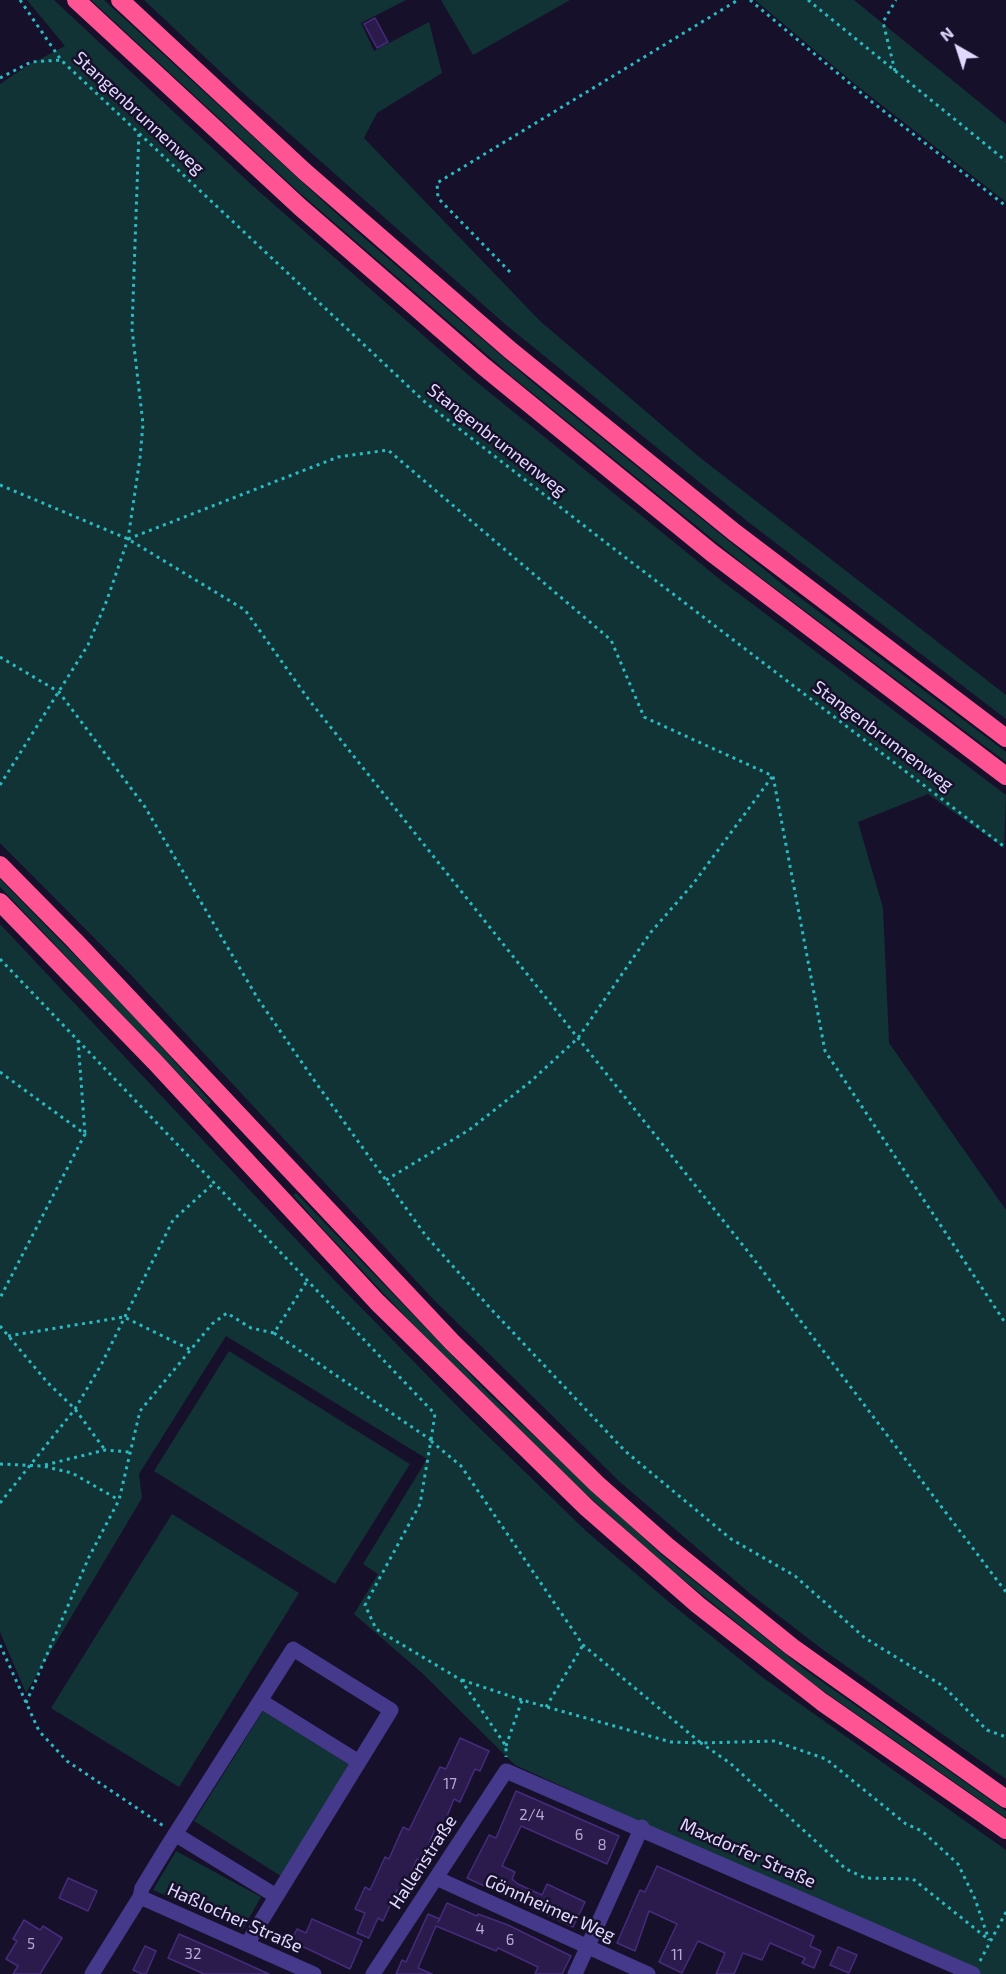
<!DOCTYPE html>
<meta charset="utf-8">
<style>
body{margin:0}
#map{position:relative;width:1006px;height:1974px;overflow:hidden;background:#17102b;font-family:"Exo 2",sans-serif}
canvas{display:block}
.north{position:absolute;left:928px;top:18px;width:60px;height:60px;-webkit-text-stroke:4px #17102b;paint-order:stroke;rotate:321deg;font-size:16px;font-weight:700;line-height:24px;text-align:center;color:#e2d9ff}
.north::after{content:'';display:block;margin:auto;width:21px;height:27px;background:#e2d9ff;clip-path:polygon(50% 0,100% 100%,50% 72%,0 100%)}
</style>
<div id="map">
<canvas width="1006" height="1974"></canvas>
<div class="north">N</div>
</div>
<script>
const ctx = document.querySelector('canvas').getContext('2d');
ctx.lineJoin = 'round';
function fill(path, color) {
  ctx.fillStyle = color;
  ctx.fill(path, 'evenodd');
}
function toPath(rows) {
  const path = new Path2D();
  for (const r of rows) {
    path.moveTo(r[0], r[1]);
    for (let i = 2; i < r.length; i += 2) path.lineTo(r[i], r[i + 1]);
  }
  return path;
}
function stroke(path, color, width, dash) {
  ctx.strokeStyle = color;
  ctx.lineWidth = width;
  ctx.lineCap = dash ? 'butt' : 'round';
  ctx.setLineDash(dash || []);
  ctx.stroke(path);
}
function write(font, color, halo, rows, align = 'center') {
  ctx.font = font + ' "Exo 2",sans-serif';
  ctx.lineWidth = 5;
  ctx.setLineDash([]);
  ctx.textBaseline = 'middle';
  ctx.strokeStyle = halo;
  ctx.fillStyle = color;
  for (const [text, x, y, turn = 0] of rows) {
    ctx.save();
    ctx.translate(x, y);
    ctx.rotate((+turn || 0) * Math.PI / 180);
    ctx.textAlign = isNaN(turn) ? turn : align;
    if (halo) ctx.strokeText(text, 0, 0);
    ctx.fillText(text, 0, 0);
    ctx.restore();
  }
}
fill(toPath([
 [27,0,54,0,254,187,473,379,722,581,1006,795,1004,848,928,794,858,822,883,908,889,1043,1006,1210,1006,1779,822,1649,753,1596,620,1482,435,1301,131,975,0,843,0,84,25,67,65,46],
 [91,0,104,0,349,225,531,381,787,588,1006,752,1006,762,747,567,514,378,300,193],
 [144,0,406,0,361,23,374,51,429,22,442,73,377,113,364,138,540,321,698,456,1006,695,1006,719,747,521,505,324,241,91],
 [441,0,570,0,473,55],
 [755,0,854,0,1006,124,1006,202,856,85],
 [0,879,131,1013,211,1102,208,1105,0,887],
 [0,924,337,1283,463,1412,586,1531,669,1602,762,1677,1006,1850,1006,1974,979,1974,965,1969,515,1765,422,1673,354,1614,378,1574,363,1564,427,1459,226,1336,139,1474,142,1498,26,1693,0,1632],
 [296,1193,488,1393,663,1556,804,1669,1006,1811,1006,1818,812,1683,660,1561,575,1484,422,1334,321,1227,293,1195],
 [229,1351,410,1464,335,1584,154,1471],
 [172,1514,299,1593,179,1787,51,1708],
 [263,1711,353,1767,284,1878,194,1821],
 [176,1851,261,1897,243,1929,153,1890]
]), '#123335');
const building = toPath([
 [375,18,388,42,377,48,364,24,375,18],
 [460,1738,489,1751,480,1771,475,1769,460,1802,454,1799,441,1831,435,1829,422,1861,417,1859,402,1892,397,1890,383,1921,378,1918,369,1938,357,1933,365,1913,355,1909,365,1887,370,1890,385,1857,389,1859,403,1827,409,1830,440,1767,446,1769,460,1738],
 [516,1791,619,1836,607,1864,521,1826,502,1866,515,1872,512,1879,518,1884,542,1895,547,1884,585,1902,573,1927,467,1878,489,1835,496,1838,516,1791],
 [657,1866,814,1936,810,1946,821,1951,814,1968,802,1963,805,1958,770,1943,762,1960,743,1953,734,1974,716,1974,725,1953,698,1941,682,1973,659,1962,677,1924,649,1911,635,1951,617,1943,640,1890,645,1892,657,1866],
 [68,1878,97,1891,88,1911,59,1898,68,1878],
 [447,1903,477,1916,478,1914,508,1925,571,1956,562,1974,535,1974,538,1967,498,1948,496,1951,436,1926,418,1968,432,1974,396,1974,402,1960,406,1962,428,1914,440,1919,438,1922,447,1903],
 [312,1919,362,1941,350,1969,291,1941,297,1929,306,1933,312,1919],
 [24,1920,40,1930,43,1926,62,1938,40,1974,13,1974,18,1966,6,1959,17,1941,13,1939,24,1920],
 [179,1934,218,1951,269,1974,204,1974,168,1958,179,1934],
 [145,1946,156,1951,146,1974,142,1974,133,1970,145,1946],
 [838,1947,857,1955,849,1973,830,1965,838,1947]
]);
fill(building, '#2b1b4d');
stroke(building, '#442c7a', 1.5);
stroke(toPath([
 [20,0,61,60,426,403,609,545,1006,848],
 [750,0,872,102,1006,206],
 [808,0,1006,161],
 [895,71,883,22,896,0],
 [0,78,31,62,61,60],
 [510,272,438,198,437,183,738,0],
 [0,485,128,539,245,610,309,700,753,1258,1006,1592],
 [128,539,338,457,388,450,611,640,644,717,773,776,825,1051,1006,1324],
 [0,657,59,692,145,807,258,999,314,1080,426,1236,491,1309,625,1451,731,1539,795,1576,865,1638,943,1686,987,1730,1006,1737],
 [0,785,88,645,107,600,128,539,140,458,143,424,132,329,139,131],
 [0,959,435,1414,431,1440],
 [78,1040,85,1134],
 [0,1072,85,1134,0,1298],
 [386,1180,469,1130,530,1082,578,1038,651,932,693,884,772,777],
 [0,1326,48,1383,75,1409,105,1450],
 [274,1333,431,1440,420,1504,365,1605,376,1629,461,1680,506,1746,506,1757],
 [8,1336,124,1317,191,1350],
 [431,1441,461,1466,583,1645,701,1743,774,1741,826,1759,906,1824,922,1831,958,1864,975,1899,989,1940],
 [0,1464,43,1466,72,1473,119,1500],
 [45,1465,105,1450,129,1452],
 [0,1503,75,1409,101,1365,173,1220,214,1183],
 [0,1645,39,1731,67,1761,165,1827],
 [462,1680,522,1700],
 [26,1703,89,1557,119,1500,140,1411,212,1324,227,1313,251,1328,274,1333,307,1281],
 [546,1707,583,1645],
 [506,1746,522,1700,671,1742,701,1743,730,1763,846,1869,865,1878,913,1879,988,1939],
 [980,1961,1006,1912]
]), '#2abac2', 3, [3, 4.5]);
stroke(toPath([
 [261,1701,359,1762],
 [175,1834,276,1896],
 [436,1878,648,1974],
 [140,1897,314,1974],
 [92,1974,140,1897,142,1888,167,1847,293,1649,391,1710,247,1944],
 [373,1974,506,1771,973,1974],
 [575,1974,642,1827]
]), '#45398c', 15);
stroke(toPath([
 [76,0,300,207,483,366,712,553,1006,776],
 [120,0,304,171,510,350,734,532,1006,738],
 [0,865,75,941,452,1342,597,1484,667,1546,792,1647,1006,1799],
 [0,902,155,1062,377,1302,587,1508,698,1605,822,1702,1006,1830]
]), '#ff5493', 18);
write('15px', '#b4aad2', null, [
 ["17",450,1784],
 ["2/4",532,1815],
 ["6",579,1835],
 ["8",602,1845],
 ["4",480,1929],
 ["6",510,1940],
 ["5",31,1944],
 ["32",193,1954],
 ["11",677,1955]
]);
write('18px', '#e2d9ff', '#17102b', [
 ["Stangenbrunnenweg",139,113,43],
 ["Stangenbrunnenweg",497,440,38],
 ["Stangenbrunnenweg",883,736,37],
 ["Maxdorfer Straße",748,1853,24],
 ["Hallenstraße",423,1862,-57],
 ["Gönnheimer Weg",550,1908,24],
 ["Haßlocher Straße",235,1918,24]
]);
</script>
